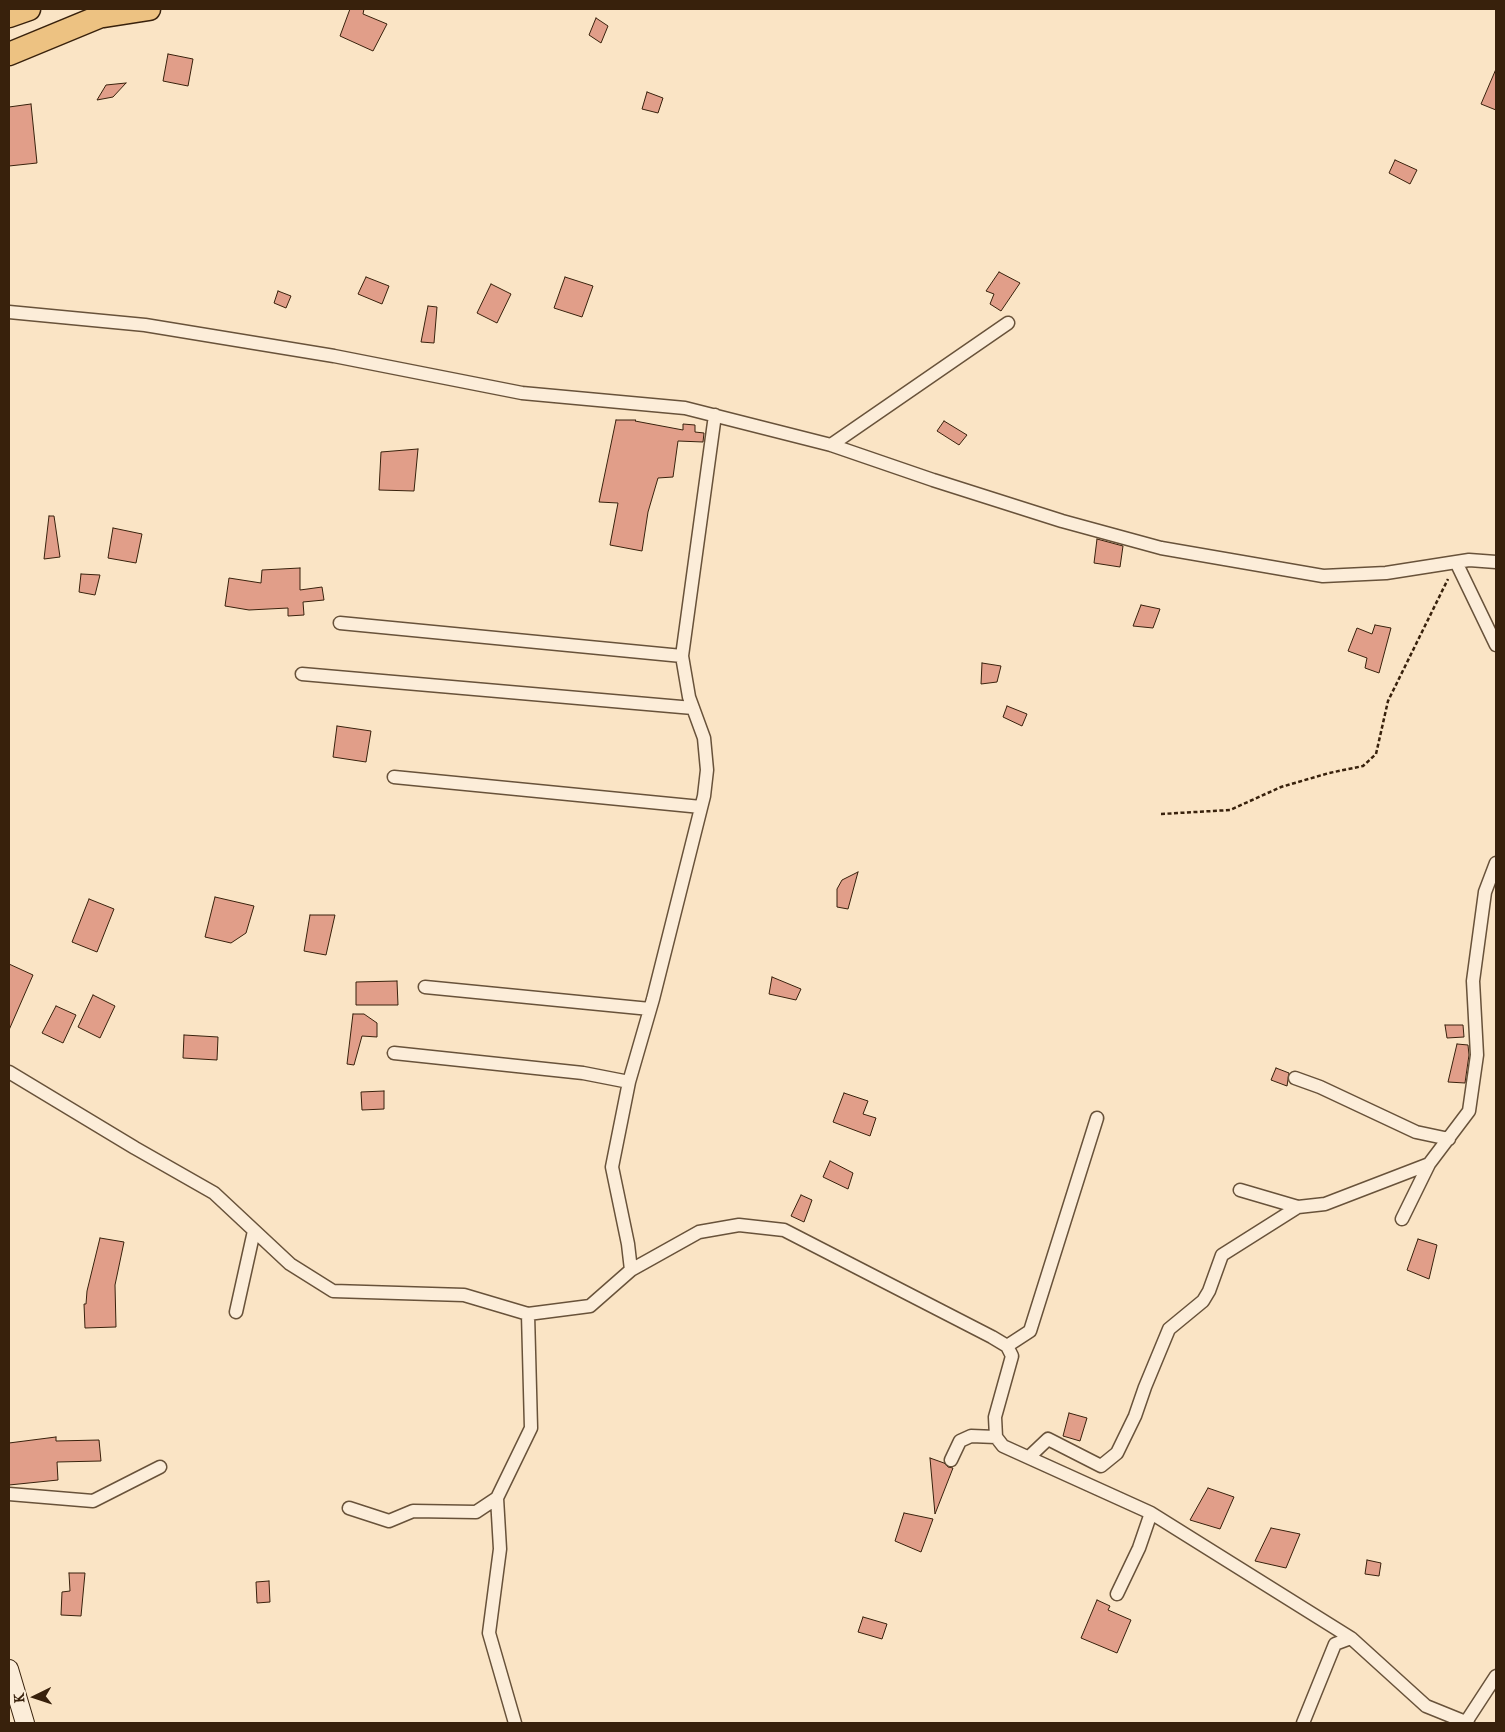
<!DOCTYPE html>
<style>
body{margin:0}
#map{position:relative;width:1505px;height:1732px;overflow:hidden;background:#fae4c5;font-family:"IM FELL Great Primer",serif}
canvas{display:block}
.frame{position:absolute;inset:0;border:10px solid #38210c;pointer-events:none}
.north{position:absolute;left:10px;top:1672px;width:50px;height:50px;-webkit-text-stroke:4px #fcedd9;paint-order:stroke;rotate:266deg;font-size:14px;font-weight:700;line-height:20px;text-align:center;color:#38210c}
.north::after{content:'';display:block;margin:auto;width:18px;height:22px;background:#38210c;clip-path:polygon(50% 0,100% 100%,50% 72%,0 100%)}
</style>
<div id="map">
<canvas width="1505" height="1732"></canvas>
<div class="frame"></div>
<div class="north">K</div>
</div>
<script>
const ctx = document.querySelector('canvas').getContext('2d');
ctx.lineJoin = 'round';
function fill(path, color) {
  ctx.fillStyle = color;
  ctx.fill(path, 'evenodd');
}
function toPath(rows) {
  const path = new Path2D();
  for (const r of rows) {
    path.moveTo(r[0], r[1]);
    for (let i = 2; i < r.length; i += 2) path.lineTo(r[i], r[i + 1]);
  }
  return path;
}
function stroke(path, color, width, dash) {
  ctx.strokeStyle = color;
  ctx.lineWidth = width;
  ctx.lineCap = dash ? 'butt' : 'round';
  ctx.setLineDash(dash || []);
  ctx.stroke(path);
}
const building = toPath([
 [350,9,364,9,363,14,387,24,373,51,340,36,350,9],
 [596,18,608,26,601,43,589,35,596,18],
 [168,54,193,59,188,86,163,81,168,54],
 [1496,69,1496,110,1481,104,1496,69],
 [126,83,113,97,97,100,106,85,126,83],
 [647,92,663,98,658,113,642,109,647,92],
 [31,104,37,163,9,166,9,107,31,104],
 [1395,160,1417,170,1410,184,1389,173,1395,160],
 [999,272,1020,283,1001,311,990,304,994,294,986,291,999,272],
 [366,277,389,286,382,304,358,294,366,277],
 [565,277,593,286,582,317,554,308,565,277],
 [491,284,511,294,497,323,477,313,491,284],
 [278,291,291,296,286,308,274,303,278,291],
 [428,306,437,307,434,343,421,342,428,306],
 [616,420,636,420,635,421,683,430,683,424,695,425,695,432,704,433,703,442,678,441,673,477,658,478,648,512,642,551,610,545,618,503,599,502,616,420],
 [944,421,967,435,959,445,937,431,944,421],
 [418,449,414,491,379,490,381,452,418,449],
 [49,516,54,516,60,557,44,559,49,516],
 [113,528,142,534,136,563,108,558,113,528],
 [1097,539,1123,546,1120,567,1094,563,1097,539],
 [300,568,300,590,322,587,324,600,303,602,304,615,288,616,288,608,249,610,225,606,229,578,261,583,262,570,300,568],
 [81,574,100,575,95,595,79,592,81,574],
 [1141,605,1160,609,1153,628,1133,626,1141,605],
 [1375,625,1391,628,1379,673,1365,668,1367,658,1348,651,1357,628,1372,634,1375,625],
 [982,663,1001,666,997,682,981,684,982,663],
 [1007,706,1027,714,1022,726,1003,717,1007,706],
 [337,726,371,731,366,762,333,757,337,726],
 [858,872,848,909,837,907,837,889,842,880,858,872],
 [215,897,254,906,246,933,231,943,205,937,215,897],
 [89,899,114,909,97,952,72,942,89,899],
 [310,915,335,915,326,955,304,951,310,915],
 [9,964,33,975,9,1030,9,964],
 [772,977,801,989,796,1000,769,994,772,977],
 [397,981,398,1005,356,1005,356,982,397,981],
 [93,995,115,1006,100,1038,78,1027,93,995],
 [56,1006,76,1015,63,1043,42,1033,56,1006],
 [353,1014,364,1014,377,1023,377,1037,362,1036,354,1065,347,1064,353,1014],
 [1445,1025,1463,1025,1464,1037,1447,1038,1445,1025],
 [184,1035,218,1037,217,1060,183,1058,184,1035],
 [1457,1044,1468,1045,1469,1055,1465,1083,1448,1082,1457,1044],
 [1276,1068,1289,1073,1287,1086,1271,1080,1276,1068],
 [384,1091,384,1109,362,1110,361,1092,384,1091],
 [844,1093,868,1101,863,1114,876,1118,870,1136,833,1122,844,1093],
 [830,1161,853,1173,848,1189,823,1177,830,1161],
 [801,1195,812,1200,804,1222,791,1216,801,1195],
 [100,1238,124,1242,115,1285,116,1327,85,1328,84,1304,86,1304,87,1291,100,1238],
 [1418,1239,1437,1245,1429,1279,1407,1270,1418,1239],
 [1069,1413,1087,1418,1080,1441,1063,1436,1069,1413],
 [56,1437,56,1441,99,1440,101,1461,57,1462,58,1480,9,1485,9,1443,56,1437],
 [930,1458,944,1463,948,1467,953,1468,935,1514,930,1458],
 [1208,1488,1234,1497,1220,1529,1190,1520,1208,1488],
 [904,1513,933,1519,921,1552,895,1541,904,1513],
 [1271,1528,1300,1534,1286,1568,1255,1561,1271,1528],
 [1367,1560,1381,1563,1379,1576,1365,1574,1367,1560],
 [69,1573,85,1573,81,1616,61,1615,62,1592,70,1591,69,1573],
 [269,1581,270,1602,257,1603,256,1582,269,1581],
 [1097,1600,1110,1606,1108,1610,1131,1620,1117,1653,1081,1638,1097,1600],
 [863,1617,887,1624,882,1639,858,1632,863,1617]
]);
fill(building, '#e19e89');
stroke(building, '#38210c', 1);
const street = toPath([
 [9,312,145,325,334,356,522,393,685,408,831,445,933,480,1062,521,1161,548,1323,576,1386,573,1469,560,1496,562],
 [831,445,1008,323],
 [1456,562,1496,645],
 [340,623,682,656],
 [302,674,693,708],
 [394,777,701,807],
 [425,987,650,1009],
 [394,1053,583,1073,629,1082],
 [9,1072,135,1148,214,1193,290,1264,333,1291,464,1295,528,1314,590,1306,631,1270,699,1232,739,1225,784,1230,992,1337,1007,1346,1012,1356,995,1417,996,1437,1003,1446,1151,1513,1351,1638,1426,1706,1468,1723],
 [1295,1078,1320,1087,1416,1132,1449,1139],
 [1240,1190,1298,1207],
 [1402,1219,1429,1164,1469,1111,1477,1055,1473,981,1485,892,1496,863],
 [631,1270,628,1244,612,1167,629,1082,653,999,704,796,707,770,704,738,689,697,682,656,715,415],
 [236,1312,254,1231],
 [1007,1346,1030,1331,1097,1118],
 [1029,1457,1048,1439,1101,1466,1117,1453,1135,1416,1145,1387,1169,1329,1203,1301,1209,1291,1222,1255,1298,1207,1325,1204,1429,1164],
 [951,1460,960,1441,971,1436,996,1437],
 [9,1494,93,1501,160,1467],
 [349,1508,389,1521,413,1511,476,1512,497,1498],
 [1117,1594,1139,1548,1151,1513],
 [1466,1722,1496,1676],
 [515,1723,489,1633,500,1549,497,1498,531,1428,528,1314],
 [1303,1723,1335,1644,1351,1638]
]);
const secondary = toPath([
 [9,1669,25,1723]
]);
const highway = toPath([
 [9,16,29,9],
 [104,16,149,9],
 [9,54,118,9]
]);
stroke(street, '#68523a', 15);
stroke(secondary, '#38210c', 20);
stroke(highway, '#38210c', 25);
stroke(toPath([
 [1161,814,1230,810,1281,787,1329,773,1363,766,1376,754,1388,701,1448,579]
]), '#38210c', 2.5, [4, 2.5]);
stroke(street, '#fcedd9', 12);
stroke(secondary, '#fcedd9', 18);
stroke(highway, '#edc282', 22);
</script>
